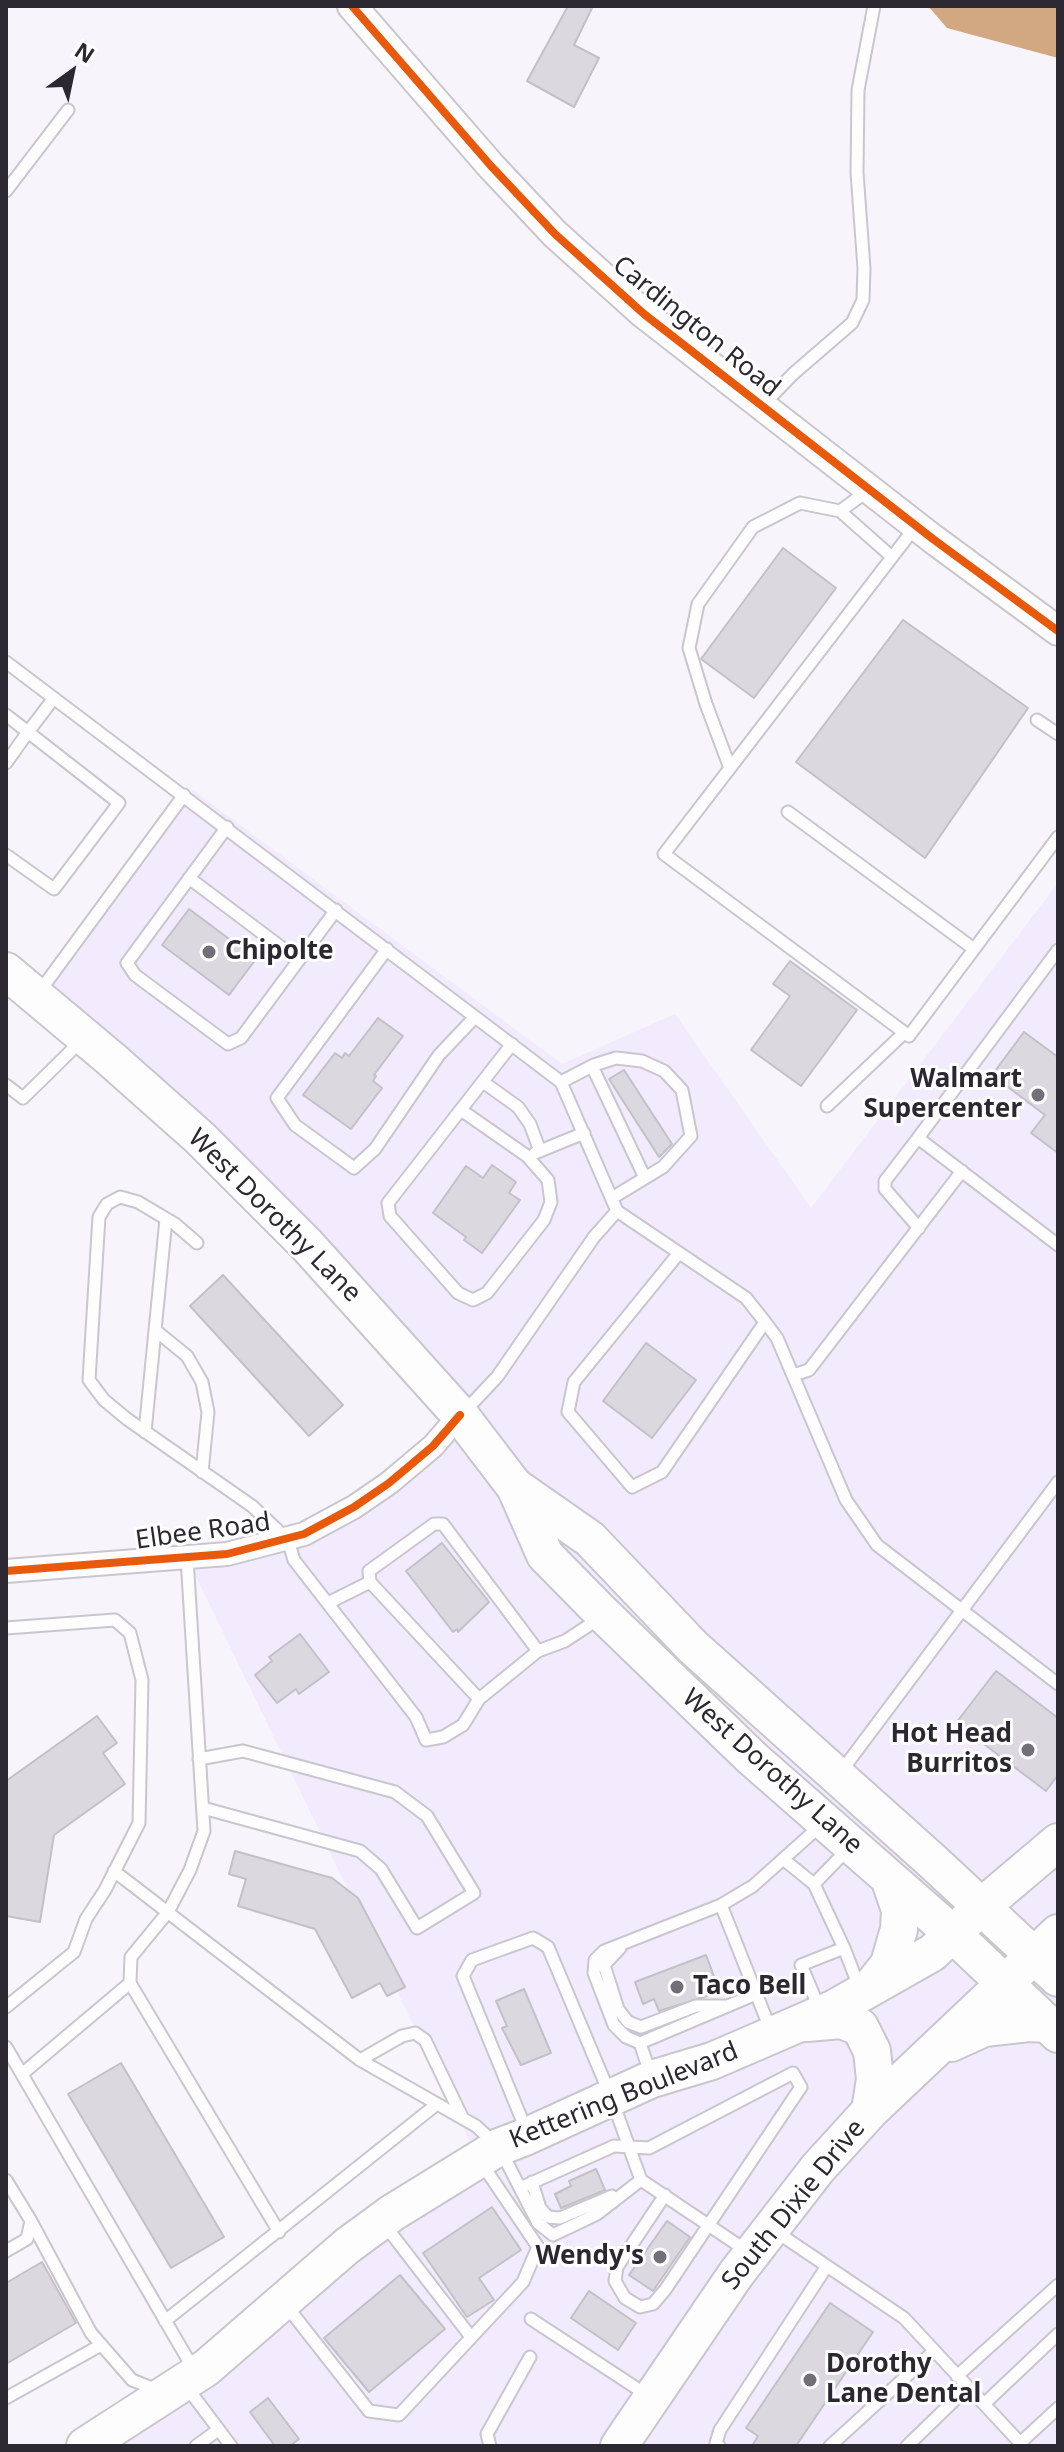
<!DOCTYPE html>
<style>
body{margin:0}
#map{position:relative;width:1064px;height:2452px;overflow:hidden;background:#f7f4fb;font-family:"Noto Sans",sans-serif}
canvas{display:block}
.frame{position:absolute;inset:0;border:8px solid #2b2831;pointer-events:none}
.north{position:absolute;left:32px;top:32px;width:80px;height:80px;-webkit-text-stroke:6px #fff;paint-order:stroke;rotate:33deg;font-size:22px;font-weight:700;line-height:32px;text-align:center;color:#2b2831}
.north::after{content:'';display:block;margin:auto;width:28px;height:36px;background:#2b2831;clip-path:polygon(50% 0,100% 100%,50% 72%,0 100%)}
</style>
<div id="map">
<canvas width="1064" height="2452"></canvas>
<div class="frame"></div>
<div class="north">N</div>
</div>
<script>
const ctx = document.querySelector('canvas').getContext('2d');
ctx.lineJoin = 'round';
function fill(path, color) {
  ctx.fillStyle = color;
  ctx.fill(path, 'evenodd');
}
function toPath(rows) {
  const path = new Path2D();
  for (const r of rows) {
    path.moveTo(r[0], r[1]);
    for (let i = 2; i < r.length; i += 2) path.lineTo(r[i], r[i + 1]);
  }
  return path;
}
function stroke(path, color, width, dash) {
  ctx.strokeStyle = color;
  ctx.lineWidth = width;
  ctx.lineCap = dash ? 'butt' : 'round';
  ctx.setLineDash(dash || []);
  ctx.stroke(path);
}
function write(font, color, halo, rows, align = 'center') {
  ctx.font = font + ' "Noto Sans",sans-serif';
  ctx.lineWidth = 6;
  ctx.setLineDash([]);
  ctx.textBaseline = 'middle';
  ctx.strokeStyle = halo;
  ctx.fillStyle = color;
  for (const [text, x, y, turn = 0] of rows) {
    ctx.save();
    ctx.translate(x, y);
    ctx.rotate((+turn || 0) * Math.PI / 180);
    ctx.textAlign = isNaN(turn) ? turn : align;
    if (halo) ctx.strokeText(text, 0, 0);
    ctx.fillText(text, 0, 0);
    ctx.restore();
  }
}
fill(toPath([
 [193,790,562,1064,675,1014,811,1208,1058,883,1058,2446,85,2446,479,2160,187,1558,288,1540,460,1415,36,996]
]), '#f2eafd');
fill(toPath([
 [928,6,1058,6,1058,58,947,28]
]), '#d2a883');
const building = toPath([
 [568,6,593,6,574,45,599,58,574,107,527,81,568,6],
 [783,548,836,588,754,698,701,659,783,548],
 [903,620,1028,708,925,858,796,762,903,620],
 [189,909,256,959,229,995,162,945,189,909],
 [790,961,857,1010,801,1086,751,1050,790,996,773,984,790,961],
 [378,1018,403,1036,374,1075,376,1076,373,1081,382,1088,351,1129,303,1095,335,1053,342,1058,345,1053,349,1056,378,1018],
 [1024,1032,1058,1057,1058,1153,1031,1133,1045,1115,992,1075,1024,1032],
 [624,1070,672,1144,659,1157,609,1079,624,1070],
 [492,1165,516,1182,509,1193,520,1200,482,1253,464,1240,466,1237,433,1213,466,1166,483,1178,492,1165],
 [223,1275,343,1405,309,1436,190,1306,223,1275],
 [646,1343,696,1380,652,1438,603,1401,646,1343],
 [442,1543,489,1602,458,1632,457,1629,453,1632,406,1571,442,1543],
 [300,1634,329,1672,299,1694,296,1689,277,1703,255,1675,272,1661,269,1657,300,1634],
 [996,1671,1058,1718,1058,1775,1046,1791,956,1723,996,1671],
 [97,1716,117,1743,103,1753,125,1784,54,1835,40,1922,6,1916,6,1781,97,1716],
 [235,1851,332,1878,358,1898,405,1987,387,1996,380,1983,352,1998,315,1929,238,1906,246,1879,229,1874,235,1851],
 [706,1955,720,1992,659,2011,654,1999,643,2004,635,1982,706,1955],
 [524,1989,551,2053,521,2065,502,2028,507,2026,496,2001,524,1989],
 [121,2063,224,2237,171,2268,68,2094,121,2063],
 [596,2169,605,2190,561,2208,555,2194,571,2186,569,2181,596,2169],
 [492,2207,521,2250,479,2278,494,2300,467,2317,423,2253,492,2207],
 [667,2221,690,2237,653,2291,629,2275,667,2221],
 [42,2262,76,2323,6,2364,6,2283,42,2262],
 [400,2275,445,2329,369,2392,324,2338,400,2275],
 [589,2291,636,2323,618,2350,571,2318,589,2291],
 [830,2303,873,2332,796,2446,752,2446,758,2436,746,2428,830,2303],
 [268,2398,299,2439,290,2446,275,2446,250,2412,268,2398]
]);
fill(building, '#dcd8e0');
stroke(building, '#c3c0c7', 2);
const service = toPath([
 [6,191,68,110],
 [762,406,793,374,852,323,863,300,864,268,857,173,858,90,874,6],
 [840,511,892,557],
 [916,526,664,854,909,1036,1058,837],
 [6,662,561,1082,617,1211],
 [6,715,28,732,54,698],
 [1037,720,1058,734],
 [6,763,28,732,119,803,54,889,6,855],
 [730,768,706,704,689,648,698,604,753,527,800,503,840,511,869,490],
 [788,812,974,949],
 [227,827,127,963,135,975,228,1044,241,1038,336,910],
 [189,878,298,960],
 [387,949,277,1098,295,1125,354,1168,375,1149,439,1055,475,1017],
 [1058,950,918,1138,1058,1245],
 [40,991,184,795],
 [592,1066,645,1178],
 [483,1082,518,1107,530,1124,540,1151],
 [561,1082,594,1065,616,1058,642,1061,664,1071,682,1090,691,1136,663,1167,612,1198],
 [6,1085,23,1098,81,1041],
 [827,1106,904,1033],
 [461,1110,527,1156,548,1180,551,1202,544,1220,487,1293,473,1300,458,1293,390,1216,388,1203,512,1044],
 [918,1138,885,1181,885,1189,919,1228],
 [535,1153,584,1133],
 [197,1243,175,1224,138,1202,120,1197,107,1204,99,1217,89,1380,104,1400,127,1419,252,1506,288,1540,294,1560,416,1717,426,1740,443,1737,463,1725,479,1699,538,1651,565,1641,600,1618],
 [679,1253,574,1382,568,1412,632,1487,662,1472,765,1322],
 [155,1330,187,1356,202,1382,208,1412,202,1472],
 [793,1375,809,1370,962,1171],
 [464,1412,497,1377,594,1237,617,1211,746,1298,765,1322,777,1338,846,1500,877,1545,1058,1684],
 [145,1432,166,1219],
 [187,1558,204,1831,190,1870,168,1912,131,1957,130,1983,279,2232],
 [328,1603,370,1582],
 [6,1628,115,1620,130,1633,142,1680,139,1823,105,1890,86,1919,74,1952,6,2007],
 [479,1699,370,1582,369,1571,434,1524,443,1524,538,1651],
 [199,1759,243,1751,395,1792,427,1816,474,1893,417,1928,381,1869,360,1851,203,1808],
 [840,1773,1058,1482],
 [783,1859,814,1884,847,1850],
 [114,1871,360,2060,476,2126,499,2147,520,2188,614,2146,649,2148,793,2073,801,2087,665,2290,653,2304,640,2307,625,2298,615,2281,617,2267,665,2195],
 [814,1884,844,1948],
 [620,1948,604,1965,618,2009,628,2022,641,2027,696,2006,728,2006],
 [820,2010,801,1965,844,1948,860,1989],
 [771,2031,721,1905,753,1886,820,1826],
 [640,2043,756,1994],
 [6,2047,194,2370],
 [360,2060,402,2036,415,2033,425,2040,462,2117],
 [650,2073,640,2043,626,2037,614,2025,594,1973,595,1960,604,1951,721,1905],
 [22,2074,130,1983],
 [527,2132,463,1976,472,1960,533,1938,548,1947,611,2097,641,2180,747,2251],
 [6,2180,31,2221,27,2239,6,2251],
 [532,2182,540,2208,548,2217,560,2218,612,2196],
 [520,2188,538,2223,553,2235,597,2214,641,2180],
 [31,2221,91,2333,132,2380,157,2390],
 [384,2224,471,2337],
 [775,2231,904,2318,1023,2446],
 [285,2304,369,2411,399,2415,523,2282,538,2247,482,2164],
 [531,2319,647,2395],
 [165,2321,437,2104],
 [957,2376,1058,2285],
 [186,2386,231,2446],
 [6,2398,101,2345],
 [984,2404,1058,2334],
 [1020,2443,1058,2408],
 [196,2446,218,2430],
 [490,2446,487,2434,530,2357],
 [719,2446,716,2443,720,2430,827,2266],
 [830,2446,934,2351],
 [907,2446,968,2387]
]);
const minor = toPath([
 [6,1571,227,1554,304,1534,354,1507,389,1483,433,1446,460,1415]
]);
const tertiary = toPath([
 [352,6,491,166,555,234,644,314,933,539,1058,631]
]);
const primary = toPath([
 [6,971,111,1059,200,1138,307,1245,460,1415,515,1487,545,1555,604,1615,752,1758,953,1934,1058,2034],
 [517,1488,590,1539,693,1647,931,1860,1058,1978],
 [871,1987,889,1964,899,1929,900,1910,889,1878],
 [807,2023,841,2020,860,2027,872,2051,875,2079,870,2111],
 [951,2043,984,2028,1029,2023,1047,2024],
 [85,2446,206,2368,347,2246,392,2213,499,2147,525,2137,652,2079,712,2061,835,2008,932,1953,981,1907,1058,1842],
 [619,2446,736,2274,818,2168,870,2111,1058,1933]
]);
stroke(service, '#c9c6cd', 15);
stroke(minor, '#c9c6cd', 26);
stroke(tertiary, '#c9c6cd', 32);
stroke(primary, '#c9c6cd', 40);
stroke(service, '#fefdfe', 11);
stroke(minor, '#fefdfe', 22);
stroke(tertiary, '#fefdfe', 28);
stroke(primary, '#fefdfe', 36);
stroke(toPath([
 [352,6,491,166,555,234,644,314,933,539,1058,631],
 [6,1571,227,1554,304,1534,354,1507,389,1483,433,1446,460,1415]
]), '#e8590c', 8);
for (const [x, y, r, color] of [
 [209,952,8,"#726f78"],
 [1038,1095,8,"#726f78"],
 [1028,1750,8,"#726f78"],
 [677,1987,8,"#726f78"],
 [660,2257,8,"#726f78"],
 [810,2380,8,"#726f78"]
]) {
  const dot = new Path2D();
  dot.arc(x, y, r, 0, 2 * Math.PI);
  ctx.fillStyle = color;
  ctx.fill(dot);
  stroke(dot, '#fff', 3);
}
write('26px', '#2b2831', '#fff', [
 ["Cardington Road",696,327,39],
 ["West Dorothy Lane",274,1216,45],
 ["Elbee Road",203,1532,-8],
 ["West Dorothy Lane",772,1772,42],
 ["Kettering Boulevard",624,2096,-22],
 ["South Dixie Drive",794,2205,-51]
]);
write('bold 26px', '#2b2831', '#fff', [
 ["Chipolte",225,952],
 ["Walmart",1022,1080,"right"],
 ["Supercenter",1022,1110,"right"],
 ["Hot Head",1012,1735,"right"],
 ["Burritos",1012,1765,"right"],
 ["Taco Bell",693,1987],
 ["Wendy's",644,2257,"right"],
 ["Dorothy",826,2365],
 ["Lane Dental",826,2395]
], 'left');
</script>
